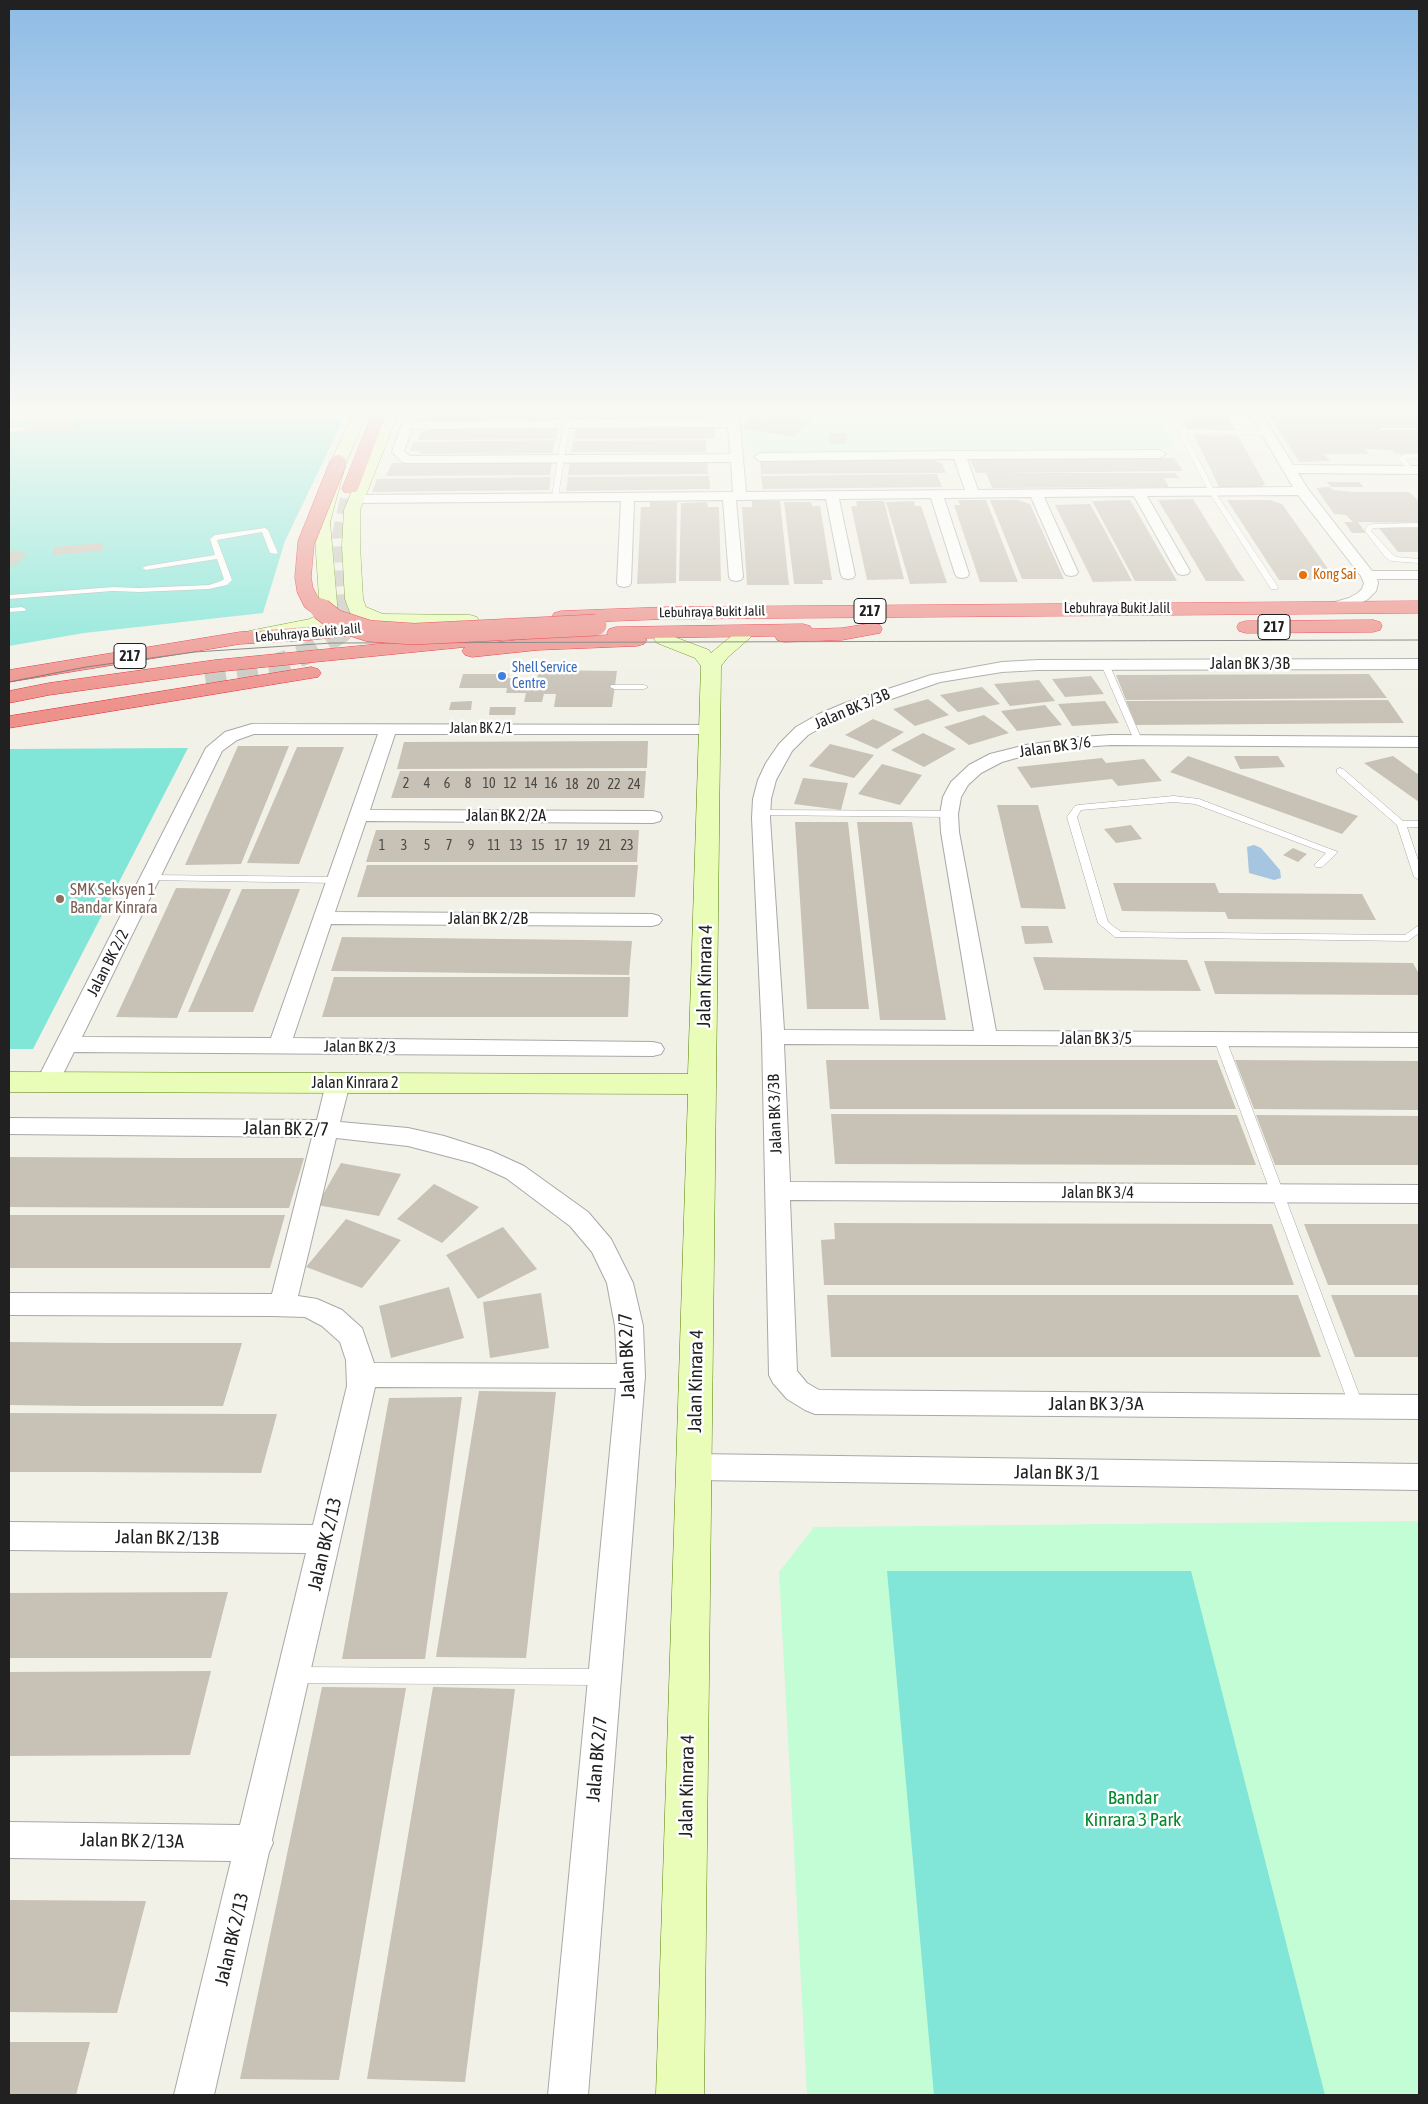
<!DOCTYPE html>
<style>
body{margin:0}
#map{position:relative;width:1428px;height:2104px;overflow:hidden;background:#f2f1e7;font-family:"Asap Condensed",sans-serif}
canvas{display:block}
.frame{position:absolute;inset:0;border:10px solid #212121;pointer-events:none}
</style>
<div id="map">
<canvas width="1428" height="2104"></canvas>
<div class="frame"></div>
</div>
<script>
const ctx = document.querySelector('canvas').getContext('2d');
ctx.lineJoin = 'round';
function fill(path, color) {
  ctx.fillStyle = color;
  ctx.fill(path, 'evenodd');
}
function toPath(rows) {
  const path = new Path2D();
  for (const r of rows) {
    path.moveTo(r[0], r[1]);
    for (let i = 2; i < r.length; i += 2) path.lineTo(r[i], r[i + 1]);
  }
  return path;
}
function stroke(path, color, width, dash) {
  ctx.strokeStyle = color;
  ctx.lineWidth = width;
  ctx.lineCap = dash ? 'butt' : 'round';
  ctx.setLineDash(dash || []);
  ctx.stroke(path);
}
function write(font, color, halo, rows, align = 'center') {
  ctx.font = font + ' "Asap Condensed",sans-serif';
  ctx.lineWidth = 5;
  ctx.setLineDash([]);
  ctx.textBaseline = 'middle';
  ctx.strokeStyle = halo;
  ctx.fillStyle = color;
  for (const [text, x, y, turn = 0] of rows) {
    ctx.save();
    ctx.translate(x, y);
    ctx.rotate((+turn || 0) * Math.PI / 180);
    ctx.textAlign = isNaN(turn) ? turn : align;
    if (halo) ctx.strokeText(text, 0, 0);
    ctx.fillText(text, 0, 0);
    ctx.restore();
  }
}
fill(toPath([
 [735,414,1160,414,1176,450,747,453],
 [1419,1521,1419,2095,807,2095,779,1572,814,1527]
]), '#c3fdd6');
fill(toPath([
 [344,418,285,541,263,613,84,633,9,646,9,420],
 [188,748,33,1049,9,1049,9,749],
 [887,1571,1191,1571,1325,2095,934,2095]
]), '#81e5d7');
fill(toPath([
 [1254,845,1261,848,1280,870,1281,878,1274,880,1249,873,1247,847]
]), '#a5c5e1');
fill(toPath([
 [424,414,561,414,560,419,431,420,423,417],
 [572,414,704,414,704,418,572,419],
 [772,414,815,414,795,437,741,428,753,415,768,418],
 [1180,414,1227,414,1235,432,1189,431],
 [1268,414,1419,414,1419,428,1380,428,1381,430,1419,430,1419,453,1395,454,1390,450,1365,449,1369,454,1324,454,1330,461,1299,462],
 [34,424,78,424,71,432,28,431],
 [715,426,715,438,574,439,576,427],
 [430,428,558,428,556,439,418,440,421,431,429,431],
 [829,433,846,433,847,444,830,444],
 [1194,435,1238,436,1265,484,1261,487,1219,487],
 [555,440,553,453,420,454,421,451,410,451,413,442],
 [706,440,706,452,571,452,573,441],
 [1174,458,1183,471,1002,473,1175,473,1179,478,1164,478,1169,487,992,488,986,473,976,473,970,460],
 [932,460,942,463,946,473,761,474,760,461],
 [707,461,708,474,568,475,570,462],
 [552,462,550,475,386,476,392,463],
 [937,474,942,487,763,489,761,476],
 [709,476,710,489,566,491,568,477],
 [551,477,549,490,372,492,377,479],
 [1327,482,1359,482,1364,487,1331,487],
 [1330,487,1333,490,1353,492,1409,492,1419,501,1419,523,1358,522,1366,533,1352,533,1344,522,1353,522,1346,515,1334,514,1316,488],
 [1193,499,1238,571,1245,581,1206,581,1158,500],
 [958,500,986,500,1018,582,980,582,954,505,960,505],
 [990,500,1018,500,1030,504,1064,579,1022,579],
 [1130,500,1136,510,1177,581,1135,581,1092,501],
 [1227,500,1270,500,1282,504,1336,580,1279,580],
 [752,501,780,501,789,585,747,585,742,507,752,507],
 [856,501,884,501,904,579,867,580,851,506,857,506],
 [914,501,915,506,921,506,947,583,910,584,886,502],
 [650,502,677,502,676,583,637,584,641,507,650,507],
 [707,502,708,507,719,507,721,581,679,581,681,503],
 [784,502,811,502,812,506,820,506,832,580,822,580,823,584,794,584],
 [1090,504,1108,536,1132,581,1093,582,1055,505],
 [1379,528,1419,528,1419,552,1398,552],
 [103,543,102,551,53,555,54,547],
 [9,550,27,553,19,562,13,566,9,565],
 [539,670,617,671,612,707,554,707,556,694,544,694,542,702,524,702,526,693,506,693,507,688,459,688,463,674,509,674,508,678,537,678],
 [1369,674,1387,698,1126,700,1116,675],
 [1091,676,1104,694,1065,697,1052,679],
 [1039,680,1055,701,1010,706,994,684],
 [982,687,1000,704,958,712,940,695],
 [928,699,949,715,915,726,893,709],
 [1388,700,1404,723,1136,725,1126,701],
 [472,701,471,710,449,710,451,702],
 [1105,701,1119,723,1072,726,1058,704],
 [1045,705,1062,725,1017,731,1001,711],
 [490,707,516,707,515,715,489,715],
 [984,715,1009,733,969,745,944,727],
 [873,719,904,732,877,749,845,735],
 [923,733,956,749,924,767,891,750],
 [648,741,647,768,397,769,404,742],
 [830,744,874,755,854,778,809,766],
 [238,746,289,746,241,864,185,865],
 [297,747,344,747,299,864,247,863],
 [1188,756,1358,816,1342,834,1170,772],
 [1234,756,1278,756,1285,767,1240,769],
 [1393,756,1419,775,1419,802,1364,763],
 [1102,758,1106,763,1144,759,1162,781,1118,786,1112,779,1031,788,1017,767],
 [882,764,922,775,900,805,858,794],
 [400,771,646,771,644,798,391,798],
 [803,778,848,783,841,810,794,804],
 [997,805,1038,805,1066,909,1021,908],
 [795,822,848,822,869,1009,807,1009],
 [857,822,912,822,946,1020,880,1020],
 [1131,825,1142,839,1116,843,1104,829],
 [376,830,639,830,637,862,366,862],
 [1293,848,1307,854,1298,862,1283,855],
 [367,865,638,865,635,897,357,897],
 [1113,883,1215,883,1219,893,1362,894,1376,920,1228,919,1225,912,1122,911],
 [176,888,231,889,177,1018,116,1017],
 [242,889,300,889,253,1012,188,1012],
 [1021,926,1048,926,1053,943,1025,944],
 [342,937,584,940,632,941,629,975,331,971],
 [1033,957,1187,960,1201,991,1044,990],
 [1204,961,1413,963,1419,974,1419,995,1215,994],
 [334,977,630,977,628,1017,322,1017],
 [826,1060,1217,1060,1236,1109,830,1109],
 [1235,1060,1419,1061,1419,1110,1254,1109],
 [831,1114,1237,1115,1256,1165,835,1164],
 [1256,1115,1419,1116,1419,1165,1275,1165],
 [9,1157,183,1158,304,1158,289,1208,215,1208,9,1207],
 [341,1163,401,1174,379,1216,317,1205],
 [434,1184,479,1207,442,1243,397,1219],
 [9,1215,285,1215,270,1268,9,1268],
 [346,1219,401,1240,362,1288,306,1267],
 [834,1223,1272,1224,1294,1285,824,1285,821,1240,835,1239],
 [1304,1224,1419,1224,1419,1285,1328,1285],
 [503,1227,537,1269,478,1299,446,1255],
 [449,1287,464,1338,391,1358,379,1306],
 [541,1293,549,1348,490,1358,483,1302],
 [827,1295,1298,1295,1321,1357,831,1357],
 [1331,1295,1419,1295,1419,1357,1355,1357],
 [9,1342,109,1343,242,1343,223,1406,85,1406,9,1405],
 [479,1391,556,1392,526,1658,436,1657],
 [462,1397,425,1659,342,1659,389,1398],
 [9,1413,249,1414,277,1414,261,1473,89,1472,9,1472],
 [228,1592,211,1658,9,1658,9,1593],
 [211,1671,190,1755,9,1756,9,1672],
 [322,1687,406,1688,339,2080,240,2079],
 [433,1687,515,1689,465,2082,367,2079],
 [9,1900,146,1901,117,2013,9,2012],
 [9,2042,90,2042,76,2095,9,2095]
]), '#c7c1b6');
stroke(toPath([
 [346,610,340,536,350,489]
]), '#c8c7bf', 16, [16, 8]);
stroke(toPath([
 [205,677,271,666,306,654,342,632,347,617,346,609]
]), '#c8c7bf', 21, [21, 11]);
const lane = toPath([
 [565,414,571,414,558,497,555,499,552,497,565,414],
 [1169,414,1175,414,1183,429,1267,431,1270,433,1267,435,1185,433,1215,492,1278,587,1277,589,1271,589,1209,492,1169,414],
 [24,427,26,428,26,430,9,432,9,428,24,427],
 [1406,454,1419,454,1419,458,1405,459,1414,470,1413,471,1409,471,1398,458,1406,454],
 [1419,523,1419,527,1373,528,1371,531,1392,554,1396,557,1419,559,1419,563,1391,561,1386,558,1365,531,1367,526,1373,524,1419,523],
 [265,528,268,530,278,553,276,554,270,553,262,532,217,540,232,580,227,585,209,589,139,592,113,591,9,599,9,595,113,587,139,588,209,585,221,581,224,579,217,559,146,570,142,568,146,566,215,555,210,539,215,535,265,528],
 [22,607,26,609,25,611,9,612,9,608,22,607],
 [1102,662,1109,664,1142,740,1141,742,1135,742,1134,740,1101,664,1102,662],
 [611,685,644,685,648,687,644,689,614,689,610,687,611,685],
 [1340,768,1343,769,1403,821,1419,821,1419,827,1407,827,1419,863,1419,880,1414,877,1397,825,1337,773,1337,769,1340,768],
 [1174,796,1199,799,1338,852,1322,867,1316,867,1314,865,1326,853,1195,804,1174,802,1081,810,1077,817,1108,922,1121,932,1405,935,1419,925,1419,933,1408,941,1115,937,1098,923,1067,817,1075,806,1078,805,1174,796],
 [762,810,949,811,954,814,949,817,759,815,759,811,762,810],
 [150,875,337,877,342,880,337,883,147,880,145,878,147,876,150,875],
 [1220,1035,1226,1039,1363,1405,1361,1409,1356,1411,1351,1409,1349,1405,1214,1039,1220,1035],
 [295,1667,603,1669,609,1671,611,1677,609,1683,603,1685,295,1683,289,1681,287,1675,289,1669,295,1667]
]);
const street = toPath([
 [405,414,417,414,414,421,728,419,727,414,739,414,746,492,965,490,954,459,760,461,754,457,760,453,959,451,1160,450,1166,454,1160,458,967,459,978,490,1293,487,1250,414,1262,414,1293,465,1419,466,1419,474,1298,473,1308,489,1372,571,1419,571,1419,579,1377,579,1378,583,1376,591,1368,599,1359,604,1338,610,1328,610,1325,607,1328,604,1349,598,1358,593,1362,589,1364,583,1361,576,1298,495,1147,496,1190,571,1188,574,1183,575,1178,574,1176,571,1134,496,1044,497,1078,572,1076,575,1071,576,1066,575,1064,572,1031,497,944,498,969,574,967,577,962,578,957,577,955,574,931,498,839,499,855,575,853,578,848,579,843,578,841,575,826,499,736,500,743,577,741,580,736,581,731,580,729,577,723,500,634,501,631,583,629,586,624,587,619,586,617,583,621,501,355,503,348,499,355,495,733,492,731,462,406,463,402,462,392,452,405,414],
 [728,427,730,454,414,456,410,456,404,451,412,429,728,427],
 [1419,659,1419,669,1038,670,1002,672,940,682,857,711,831,722,808,735,792,751,776,780,771,799,770,818,784,1030,974,1031,941,832,940,814,943,797,951,782,969,765,990,754,1026,745,1081,737,1111,735,1419,737,1419,747,1111,745,1081,747,1027,755,1002,762,981,773,968,785,961,797,958,814,959,832,996,1031,1419,1033,1419,1047,784,1044,790,1182,1419,1185,1419,1203,790,1200,797,1371,807,1383,819,1390,1419,1395,1419,1419,815,1414,805,1410,787,1399,773,1383,769,1375,762,1037,752,818,753,799,758,780,766,763,779,744,796,727,819,714,845,703,931,675,1002,662,1038,660,1419,659],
 [252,724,716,725,719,729,716,733,710,734,395,734,370,810,653,811,660,813,662,817,660,821,653,823,366,821,335,912,652,914,659,916,662,920,659,924,652,926,331,924,293,1038,653,1042,661,1044,664,1049,661,1054,653,1056,74,1052,56,1088,48,1090,40,1088,36,1082,206,748,225,732,252,724],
 [254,734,378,734,271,1038,82,1037,222,751,237,740,254,734],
 [338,1075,346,1077,350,1083,340,1122,408,1128,444,1136,491,1151,524,1166,588,1212,611,1239,633,1283,643,1326,645,1376,588,2095,548,2095,616,1388,375,1387,272,1840,273,1843,269,1852,214,2095,174,2095,231,1861,9,1858,9,1822,240,1825,306,1553,9,1550,9,1522,313,1525,347,1386,346,1360,340,1342,322,1326,305,1317,272,1316,9,1315,9,1293,272,1294,312,1137,9,1134,9,1118,317,1120,326,1083,330,1077,338,1075],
 [336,1138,408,1146,473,1163,506,1178,570,1226,592,1252,607,1283,615,1326,617,1364,374,1363,362,1328,342,1310,317,1299,298,1296,336,1138],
 [694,1454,1419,1464,1419,1490,694,1480,684,1476,679,1467,684,1458,694,1454]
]);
const secondary = toPath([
 [353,414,367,414,346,463,330,522,338,615,323,628,256,641,249,639,247,635,249,631,310,619,320,613,314,522,330,463,353,414],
 [384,414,398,414,360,510,360,546,363,599,366,607,383,614,470,615,477,617,479,621,477,625,470,627,382,626,362,620,351,614,349,610,345,599,342,546,344,510,384,414],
 [742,631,749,633,751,637,728,657,721,666,704,2095,656,2095,688,1094,9,1092,9,1072,688,1074,701,666,695,658,657,643,654,639,657,635,664,633,709,650,711,653,735,633,742,631]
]);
const highway = toPath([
 [372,414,386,414,358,489,356,492,344,492,342,489,372,414],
 [1419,601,1419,613,667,619,561,623,554,621,552,617,554,613,561,611,667,607,1419,601],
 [1373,620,1380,622,1382,626,1380,630,1373,632,1246,633,1239,631,1237,627,1239,623,1246,621,1373,620],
 [374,622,381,624,383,628,381,632,310,640,240,644,9,682,9,670,240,632,374,622],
 [873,623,880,625,882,629,880,633,842,640,784,642,777,640,775,636,645,638,647,640,644,644,637,646,538,650,472,657,465,655,462,651,465,647,215,672,49,695,9,703,9,691,49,683,215,660,491,633,498,635,501,639,498,642,538,638,608,635,607,633,609,629,616,627,803,624,810,626,812,629,842,628,873,623],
 [311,667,318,669,321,673,318,677,9,728,9,716,311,667]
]);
stroke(lane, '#a8a8a8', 1);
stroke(street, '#a8a8a8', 2);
stroke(secondary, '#528000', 1);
stroke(highway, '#e61d31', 1);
fill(lane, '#fff');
fill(street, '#fff');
fill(secondary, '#e9fdb9');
fill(highway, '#ed918b');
stroke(toPath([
 [9,682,86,667,195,652,332,643,1419,640]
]), '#6f6f6f', 1);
const highwayBridgeFar1 = toPath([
 [322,610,311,602,305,590,303,577,306,543,338,463]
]);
const highwayBridge = toPath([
 [321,609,335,620,369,631,414,634,596,625]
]);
stroke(highwayBridgeFar1, '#e61d31', 17, []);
stroke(highwayBridge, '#e61d31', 22, []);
stroke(highwayBridgeFar1, '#ed918b', 16);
stroke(highwayBridge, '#ed918b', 21);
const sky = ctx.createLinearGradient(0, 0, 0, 709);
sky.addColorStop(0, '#8dbbe5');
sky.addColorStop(0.58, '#f9f9f4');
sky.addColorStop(1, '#f9f9f400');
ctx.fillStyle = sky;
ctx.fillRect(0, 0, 1428, 709);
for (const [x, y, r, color] of [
 [1303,575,5,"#e8710a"],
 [502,676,5,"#3f7fe0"],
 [60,899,5,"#8d6e63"]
]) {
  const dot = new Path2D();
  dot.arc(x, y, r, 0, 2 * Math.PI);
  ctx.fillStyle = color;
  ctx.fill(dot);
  stroke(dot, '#fff', 2);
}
write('14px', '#c56008', '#fff', [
 ["Kong Sai",1313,575]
], 'left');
write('14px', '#212121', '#fff', [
 ["Lebuhraya Bukit Jalil",1117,609],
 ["Lebuhraya Bukit Jalil",712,612,-1],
 ["Lebuhraya Bukit Jalil",308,633,-5],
 ["Jalan BK 2/1",481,729]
]);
write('14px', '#366cbe', '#fff', [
 ["Shell Service",512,668],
 ["Centre",512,684]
], 'left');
write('14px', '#4a4946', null, [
 ["2",406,784],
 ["4",427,784],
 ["6",447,784],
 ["8",468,784],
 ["10",489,784],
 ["12",510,784],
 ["14",531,784],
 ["16",551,784],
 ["18",572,785],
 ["20",593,785],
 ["22",614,785],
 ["24",634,785],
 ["1",382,846],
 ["3",404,846],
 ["5",427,846],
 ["7",449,846],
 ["9",471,846],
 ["11",494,846],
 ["13",516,846],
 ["15",538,846],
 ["17",561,846],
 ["19",583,846],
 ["21",605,846],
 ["23",627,846]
]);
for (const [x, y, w] of [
 [870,611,32],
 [1274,627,32],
 [130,656,32]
]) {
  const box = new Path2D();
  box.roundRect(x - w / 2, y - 12.5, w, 25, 4);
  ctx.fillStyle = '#fff';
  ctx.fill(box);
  stroke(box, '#212121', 1);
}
write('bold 15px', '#212121', null, [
 ["217",870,611],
 ["217",1274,627],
 ["217",130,656]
]);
write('16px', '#212121', '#fff', [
 ["Jalan BK 3/3B",1250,664],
 ["Jalan BK 3/3B",852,709,-23],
 ["Jalan BK 3/6",1055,747,-8],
 ["Jalan BK 2/2A",506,816],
 ["Jalan BK 2/2B",488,919],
 ["Jalan BK 2/2",108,963,-63],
 ["Jalan BK 3/5",1096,1039],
 ["Jalan BK 2/3",360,1047,1],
 ["Jalan Kinrara 2",355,1083],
 ["Jalan BK 3/3B",775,1114,-92],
 ["Jalan BK 3/4",1098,1193]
]);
write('16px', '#785e54', '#fff', [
 ["SMK Seksyen 1",70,890],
 ["Bandar Kinrara",70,908]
], 'left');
write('19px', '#212121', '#fff', [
 ["Jalan Kinrara 4",705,976,-89],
 ["Jalan BK 2/7",286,1129,1],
 ["Jalan BK 2/7",627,1356,-92],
 ["Jalan Kinrara 4",696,1381,-89],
 ["Jalan BK 3/3A",1096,1404],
 ["Jalan BK 3/1",1057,1473,1],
 ["Jalan BK 2/13B",167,1538,1],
 ["Jalan BK 2/13",325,1544,-77],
 ["Jalan BK 2/7",597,1759,-85],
 ["Jalan Kinrara 4",687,1786,-89],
 ["Jalan BK 2/13A",132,1841,1],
 ["Jalan BK 2/13",232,1939,-77]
]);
write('19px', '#058930', '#fff', [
 ["Bandar",1133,1798],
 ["Kinrara 3 Park",1133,1820]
]);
</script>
